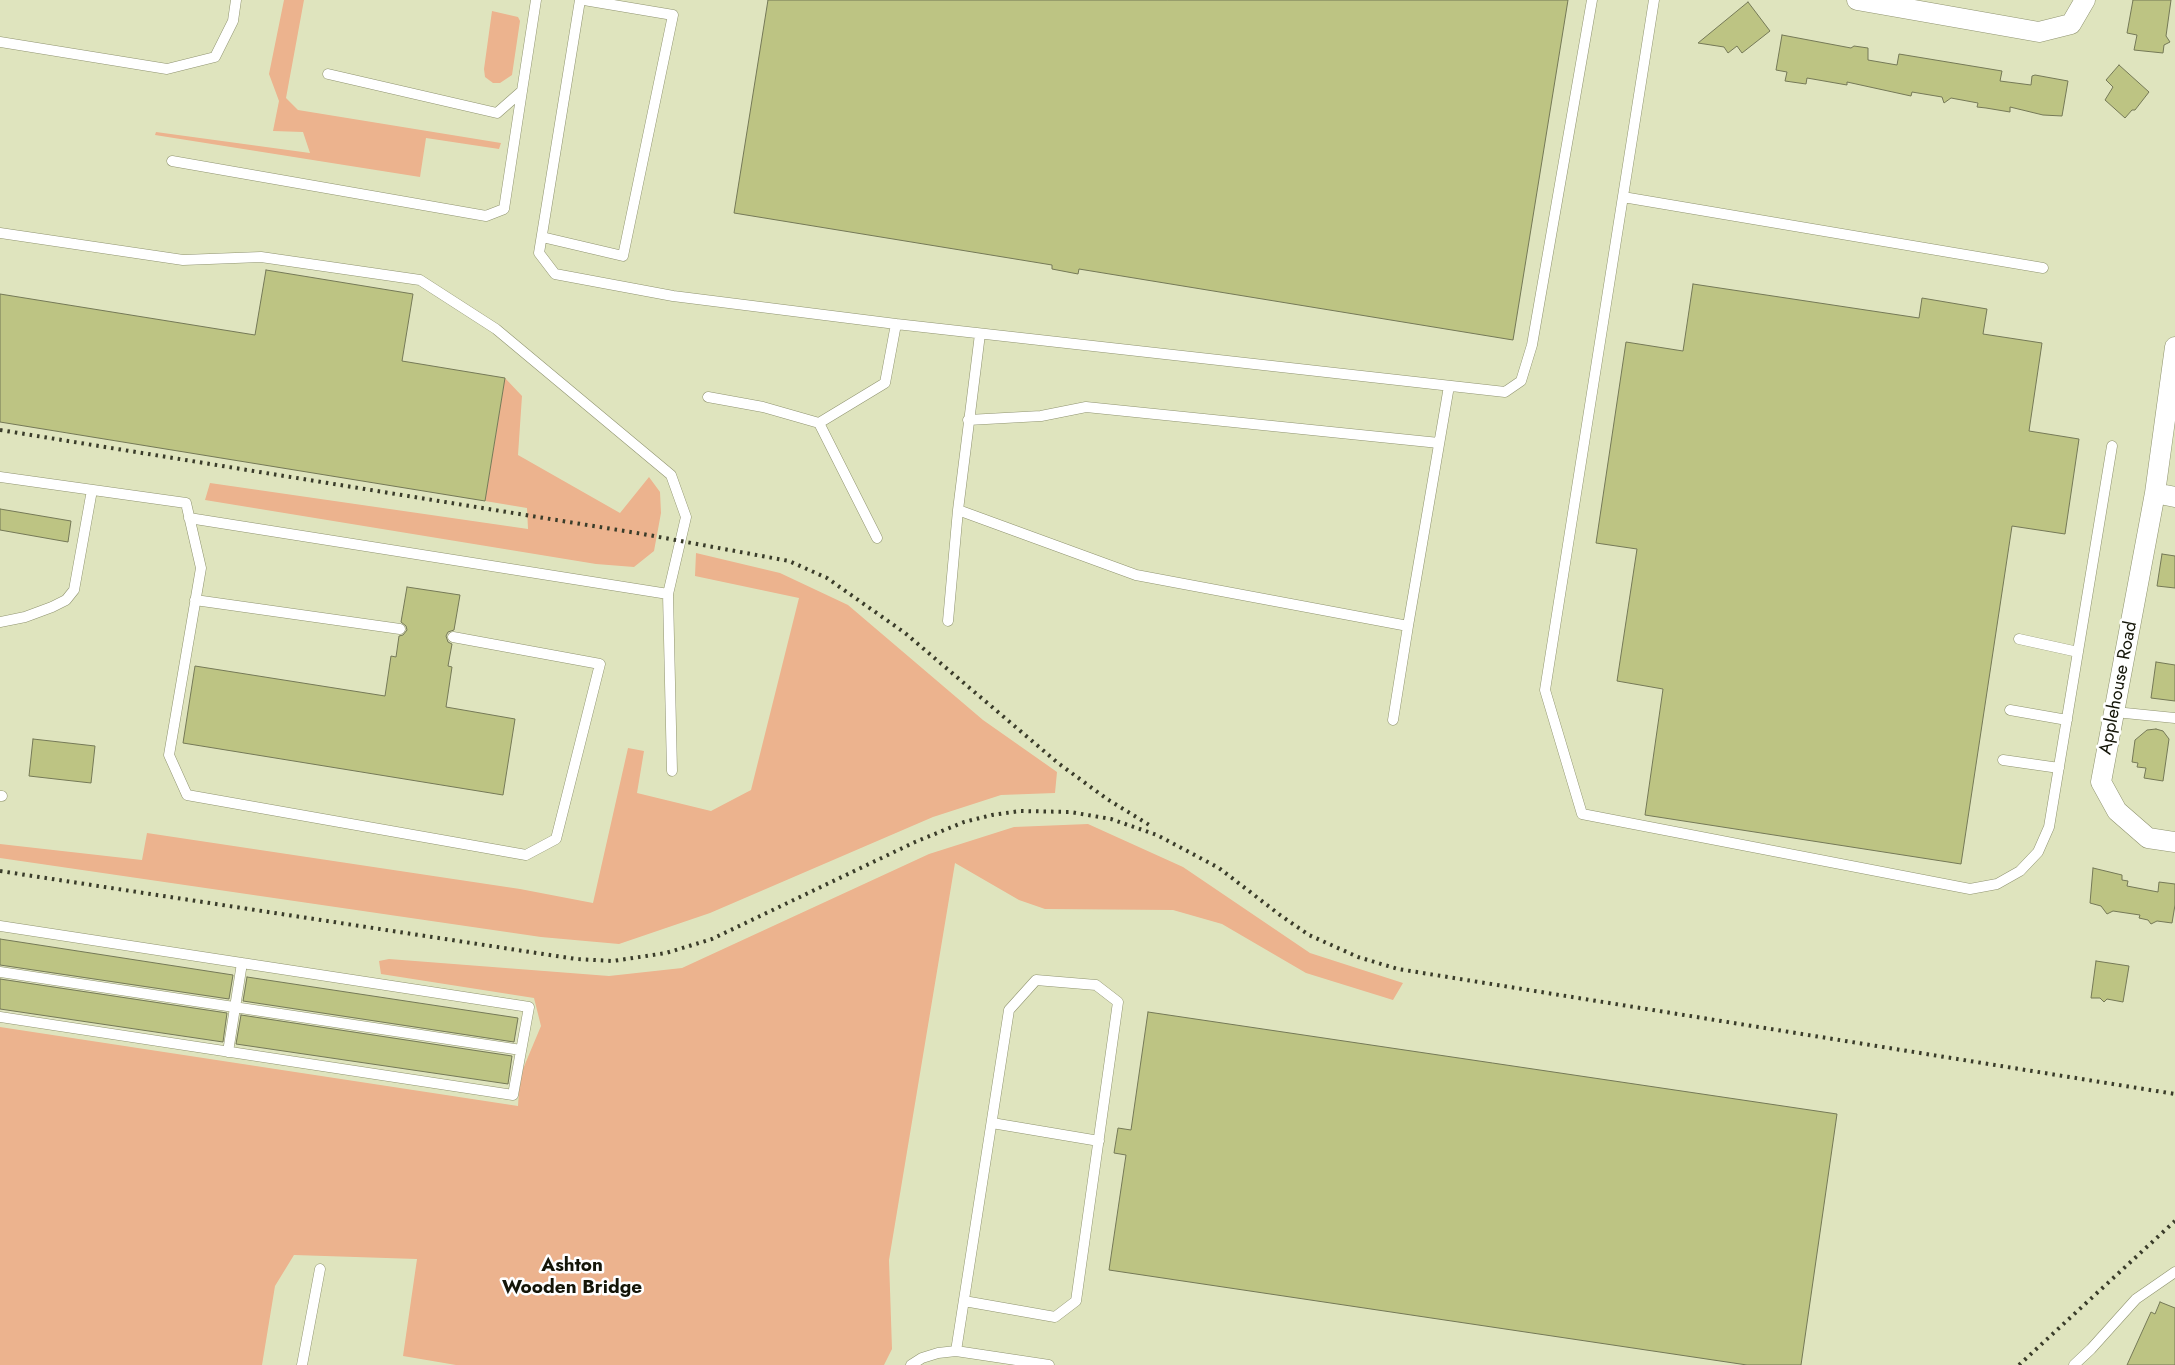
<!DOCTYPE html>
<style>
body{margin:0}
canvas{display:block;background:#dfe4be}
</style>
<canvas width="2175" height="1365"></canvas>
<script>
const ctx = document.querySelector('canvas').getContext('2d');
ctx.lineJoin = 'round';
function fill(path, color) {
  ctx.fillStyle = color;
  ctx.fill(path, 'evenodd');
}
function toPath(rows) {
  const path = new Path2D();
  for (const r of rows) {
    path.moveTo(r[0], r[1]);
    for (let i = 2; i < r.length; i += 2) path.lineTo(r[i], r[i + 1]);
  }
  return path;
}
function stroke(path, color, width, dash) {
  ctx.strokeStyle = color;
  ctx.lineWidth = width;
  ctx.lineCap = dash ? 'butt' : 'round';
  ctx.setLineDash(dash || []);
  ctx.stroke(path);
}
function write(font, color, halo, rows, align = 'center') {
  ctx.font = font + ' Jost,sans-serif';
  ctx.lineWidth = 5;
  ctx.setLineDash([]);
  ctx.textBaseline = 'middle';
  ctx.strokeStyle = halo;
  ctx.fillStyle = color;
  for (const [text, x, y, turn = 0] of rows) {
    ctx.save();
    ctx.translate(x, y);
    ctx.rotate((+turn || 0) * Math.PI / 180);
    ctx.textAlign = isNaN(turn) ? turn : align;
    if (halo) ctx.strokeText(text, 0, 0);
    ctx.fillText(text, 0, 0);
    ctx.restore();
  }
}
fill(toPath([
 [284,0,304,0,286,98,298,110,501,143,499,149,426,138,420,177,155,135,156,132,310,153,303,132,273,131,279,101,269,74],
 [492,11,518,17,520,21,512,75,500,83,493,83,485,77,484,69],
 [505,378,522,396,518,455,620,513,649,477,660,492,661,513,654,551,634,567,596,564,205,500,210,483,528,529,527,508,485,501],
 [696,553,780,573,848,605,983,720,1057,772,1055,793,1001,795,933,817,710,913,619,944,541,937,0,858,0,844,142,860,147,833,520,889,593,903,628,748,644,751,637,793,711,811,751,790,799,598,695,576],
 [1088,824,1183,867,1310,953,1403,983,1393,1000,1306,973,1222,924,1173,910,1045,909,1019,900,955,863,889,1260,892,1349,884,1365,456,1365,403,1356,417,1259,294,1255,275,1286,262,1365,0,1365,0,1027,518,1106,520,1076,541,1026,534,998,381,974,379,961,389,959,609,976,682,968,929,854,1014,827]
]), '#ecb38e');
const building = toPath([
 [768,0,1568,0,1513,340,1079,269,1078,274,1052,269,1052,265,734,213,768,0],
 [2133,0,2171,0,2166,36,2170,42,2164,45,2163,53,2134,50,2137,35,2127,33,2133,0],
 [1748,2,1770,31,1742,53,1737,46,1728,53,1724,47,1698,43,1748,2],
 [1782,35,1851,48,1854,46,1868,48,1868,60,1897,65,1899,54,2002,71,2000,81,2031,85,2032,76,2035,75,2068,81,2062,116,2043,115,2010,107,2010,112,1986,108,1977,107,1978,103,1951,98,1944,103,1942,97,1912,92,1911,96,1847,82,1847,85,1807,78,1806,84,1785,81,1787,72,1776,70,1782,35],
 [2119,65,2149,92,2135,110,2132,110,2125,118,2105,100,2113,87,2106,80,2119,65],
 [266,270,413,294,402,361,505,378,485,501,0,422,0,294,255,335,266,270],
 [1693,284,1919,318,1922,298,1987,309,1983,334,2042,343,2029,431,2079,439,2065,534,2012,526,1961,864,1645,815,1663,689,1617,681,1637,549,1596,543,1626,342,1683,351,1693,284],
 [0,509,71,521,68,542,0,530,0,509],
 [2162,554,2175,556,2175,588,2157,586,2162,554],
 [407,587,460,595,454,630,448,632,446,636,448,642,452,644,448,666,452,667,446,707,515,719,503,795,183,743,195,666,385,696,391,656,396,657,399,636,403,635,407,630,406,626,401,622,407,587],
 [2156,662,2175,665,2175,701,2151,698,2156,662],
 [2156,729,2163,731,2169,739,2163,781,2144,778,2146,768,2137,767,2138,763,2132,762,2135,740,2147,730,2156,729],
 [33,739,95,746,91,783,29,776,33,739],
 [2093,868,2122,875,2122,880,2128,881,2127,886,2158,892,2159,882,2175,884,2175,905,2172,923,2157,921,2151,924,2148,920,2139,918,2140,915,2113,911,2107,914,2101,906,2090,903,2093,868],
 [0,939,233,975,229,999,0,965,0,939],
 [2096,961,2129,966,2123,1002,2107,999,2104,1002,2100,998,2091,998,2096,961],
 [247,977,518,1018,514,1042,243,1001,247,977],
 [0,979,227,1013,223,1042,0,1009,0,979],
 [1148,1012,1837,1114,1801,1365,1747,1365,1109,1270,1126,1155,1114,1153,1118,1128,1131,1130,1148,1012],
 [241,1015,512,1056,508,1084,236,1044,241,1015],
 [2160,1302,2175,1308,2175,1365,2127,1365,2151,1312,2155,1314,2160,1302]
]);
fill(building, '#bdc483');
stroke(building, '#757957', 1);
const service = toPath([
 [580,0,539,253,555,274,673,296,896,324,1505,392,1521,381,1532,345,1592,0],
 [1654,0,1545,690,1582,814,1970,889,1997,884,2020,871,2038,852,2049,827,2112,446],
 [0,42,167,69,215,57,233,21,236,0],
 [328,74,497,113,522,91,536,0],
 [172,161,486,216,504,209,522,91],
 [1623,197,2043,268],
 [0,233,183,260,261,257,420,280,496,329,671,475,686,517,668,594,672,771],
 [542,237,623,256,673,15,584,0],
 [980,334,958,510,1136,575,1408,626,1393,720],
 [708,397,763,407,819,423,877,538],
 [968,420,1041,416,1086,407,1439,443],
 [819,423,885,383,896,324],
 [0,477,186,503,201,568,169,755,187,795,526,855,556,839,600,664,453,637],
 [189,518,668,594],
 [195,600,400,629],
 [948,621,958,510],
 [0,622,25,617,52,607,66,600,74,590,92,490],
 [1408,626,1449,386],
 [2019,639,2078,652],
 [2010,710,2067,720],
 [2115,712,2175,718],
 [2003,760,2059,768],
 [0,796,2,796],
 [0,926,529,1007,513,1095,0,1017],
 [0,972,521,1050],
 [228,1052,242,963],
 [992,1123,1099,1141],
 [956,1351,1009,1010,1036,980,1096,985,1118,1002,1076,1301,1055,1317,964,1301],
 [302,1365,320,1269],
 [911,1365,922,1358,938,1353,956,1351,1049,1365],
 [2074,1365,2091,1349,2136,1299,2175,1272]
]);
const minor = toPath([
 [1857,0,2039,32,2071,24,2085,0],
 [2175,347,2155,493,2101,782,2117,811,2148,838,2175,842],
 [2155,493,2175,497]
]);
stroke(service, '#909470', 11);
stroke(minor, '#909470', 21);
stroke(service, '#fff', 10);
stroke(minor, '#fff', 20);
stroke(toPath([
 [0,430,643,534,789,561,827,578,905,633,1058,763,1107,799,1151,826],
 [0,871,576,959,613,961,666,953,712,939,915,842,964,822,992,815,1020,811,1070,812,1111,819,1157,835,1219,868,1280,915,1309,935,1358,957,1398,969,2175,1094],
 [2019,1365,2175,1221]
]), '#3a3c2a', 4, [2.5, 5]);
write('18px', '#141508', '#fff', [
 ["Applehouse Road",2119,688,-79]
]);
write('bold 19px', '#141508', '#fff', [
 ["Ashton",572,1266],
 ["Wooden Bridge",572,1288]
]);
</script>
